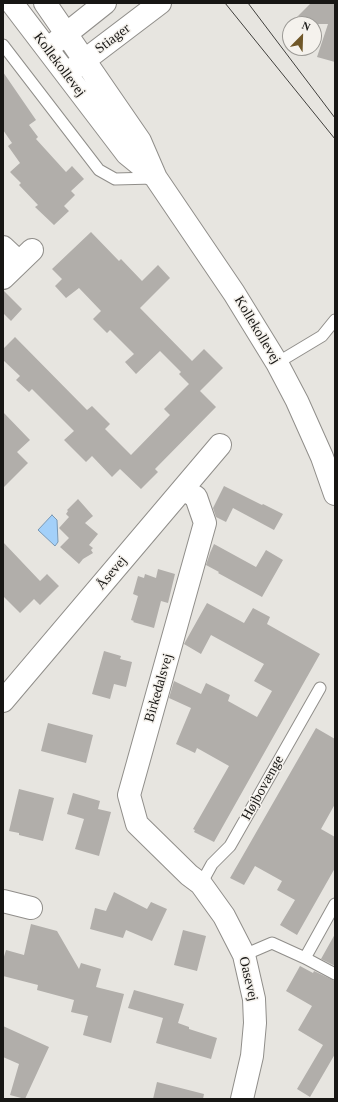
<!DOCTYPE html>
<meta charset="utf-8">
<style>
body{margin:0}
#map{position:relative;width:338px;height:1102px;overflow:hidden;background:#e7e5e0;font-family:"Times New Roman",serif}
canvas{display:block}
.frame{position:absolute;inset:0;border:4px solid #171614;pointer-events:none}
.north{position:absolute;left:282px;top:16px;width:40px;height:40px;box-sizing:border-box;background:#f5f2ed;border:1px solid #9c9a96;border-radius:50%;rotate:23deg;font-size:11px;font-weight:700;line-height:16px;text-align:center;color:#171614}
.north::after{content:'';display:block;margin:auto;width:14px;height:18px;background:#705728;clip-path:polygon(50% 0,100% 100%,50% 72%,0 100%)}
</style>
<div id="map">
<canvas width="338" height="1102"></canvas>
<div class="frame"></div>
<div class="north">N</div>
</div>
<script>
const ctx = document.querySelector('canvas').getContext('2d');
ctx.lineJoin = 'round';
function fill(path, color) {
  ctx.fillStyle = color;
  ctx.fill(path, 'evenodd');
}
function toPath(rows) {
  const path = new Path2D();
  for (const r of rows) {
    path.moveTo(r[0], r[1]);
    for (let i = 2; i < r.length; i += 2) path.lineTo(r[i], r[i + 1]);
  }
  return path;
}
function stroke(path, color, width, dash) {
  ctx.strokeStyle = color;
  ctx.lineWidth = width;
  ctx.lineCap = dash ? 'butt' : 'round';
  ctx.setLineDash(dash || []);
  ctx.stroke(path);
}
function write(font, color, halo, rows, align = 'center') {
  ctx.font = font + ' "Times New Roman",serif';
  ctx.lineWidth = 3;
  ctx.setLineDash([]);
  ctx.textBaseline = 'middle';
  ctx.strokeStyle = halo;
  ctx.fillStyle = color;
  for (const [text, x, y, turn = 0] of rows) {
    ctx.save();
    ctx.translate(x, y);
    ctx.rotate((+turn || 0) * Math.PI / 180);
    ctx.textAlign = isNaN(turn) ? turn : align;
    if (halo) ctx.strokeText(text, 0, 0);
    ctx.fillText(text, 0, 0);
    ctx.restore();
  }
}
const water = toPath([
 [52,515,57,520,58,542,55,546,38,530,52,515]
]);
fill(water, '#a3d0f9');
stroke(water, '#7998b4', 1);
fill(toPath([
 [311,3,335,3,335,62,317,57,328,24,290,24],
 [3,72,36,120,29,125,38,137,36,139,66,172,72,166,84,179,71,191,75,195,64,206,69,211,54,225,35,207,38,205,19,185,21,183,10,172,20,163,8,146,12,143,3,130],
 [91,232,119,261,121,259,142,281,158,265,170,278,140,308,192,361,204,349,223,368,200,391,216,407,155,469,158,472,141,489,120,469,112,477,92,456,86,462,64,440,74,431,32,389,29,392,16,380,20,376,3,360,3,349,15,337,87,410,92,406,110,424,105,429,131,455,170,415,164,409,189,384,179,374,181,372,160,351,136,374,125,362,134,354,110,330,107,333,93,319,101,311,79,288,66,298,55,286,62,279,52,269],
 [3,290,22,309,11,321,3,313],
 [3,412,30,440,17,452,28,463,3,488],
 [224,486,262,505,263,504,283,514,274,530,233,508,226,522,216,517,213,508],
 [78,499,93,516,85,523,98,534,89,545,93,548,91,550,93,553,83,559,79,564,60,547,69,538,59,528,69,517,66,514,68,511,67,510],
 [3,542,40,581,47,574,59,586,40,605,34,599,20,613,3,596],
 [214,544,256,567,266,550,283,560,262,597,218,573,219,572,206,565,210,553],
 [158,569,175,574,168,603,161,601,154,628,133,622,134,621,131,620,138,596,133,594,138,576,144,578,145,574,156,578],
 [207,603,244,623,253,608,270,617,267,624,320,654,214,842,194,832,195,830,193,829,229,766,197,748,195,753,176,744,191,708,169,698,174,681,201,694,206,683,230,695,228,701,257,717,272,691,254,681,264,664,211,635,201,654,184,644],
 [104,651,121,656,120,659,132,662,126,687,114,684,110,699,92,694],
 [48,723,93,735,86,763,41,751],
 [316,728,335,739,335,804,321,829,335,837,335,868,297,935,280,925,295,900,277,890,282,881,255,866,244,885,230,878],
 [19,789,54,798,43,841,19,835,19,833,9,831],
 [73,793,100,801,98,809,111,812,99,856,75,849,84,819,67,814],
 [114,892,147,909,151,902,167,909,152,941,126,930,123,938,90,929,95,908,106,911],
 [31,924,57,931,79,969,81,963,101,969,96,987,124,994,111,1043,83,1035,88,1016,71,1012,74,1000,37,990,38,985,3,976,3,960,6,950,24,955],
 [183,930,206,936,197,971,174,965],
 [335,934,335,966,321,959],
 [300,966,313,973,314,971,335,981,335,1054,310,1097,297,1089,323,1045,298,1030,312,1006,286,991],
 [134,990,184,1004,178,1023,189,1027,189,1029,217,1038,211,1059,156,1043,163,1018,128,1008],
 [3,1026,49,1047,25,1099,10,1095,19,1064,3,1057],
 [157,1082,204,1094,203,1099,153,1099]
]), '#b1aeaa');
const service = toPath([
 [3,45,99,170,115,179,154,178],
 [277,363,322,336,335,320],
 [201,884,212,864,230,846,320,688],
 [244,955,272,943,305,958,335,974],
 [305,958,335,904]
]);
const minor = toPath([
 [3,247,19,262],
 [3,278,32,250],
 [183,489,196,497,205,523,129,795,137,824,189,875,201,884,224,916,244,955,254,999,255,1023,252,1056,242,1099],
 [3,701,220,445],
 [3,901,31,908]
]);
const tertiary = toPath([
 [12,3,127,154,154,176],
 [45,3,140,141,156,178,234,293,277,363,297,401,322,457,335,494],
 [56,42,105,3],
 [73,69,160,3]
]);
stroke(service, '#908e8a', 13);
stroke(minor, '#908e8a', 24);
stroke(tertiary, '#908e8a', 24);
stroke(service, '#fff', 11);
stroke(minor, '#fff', 22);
stroke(tertiary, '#fff', 22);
stroke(toPath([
 [225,3,335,139],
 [248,3,335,118]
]), '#403f3c', 1);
write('14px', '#171614', '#f5f2ed', [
 ["Stiager",113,39,-37],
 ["Kollekollevej",59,65,53],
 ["Kollekollevej",257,330,59],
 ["Åsevej",112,573,-50],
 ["Birkedalsvej",159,688,-74],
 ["Højbovænge",263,788,-61],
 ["Oasevej",248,979,77]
]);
</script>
